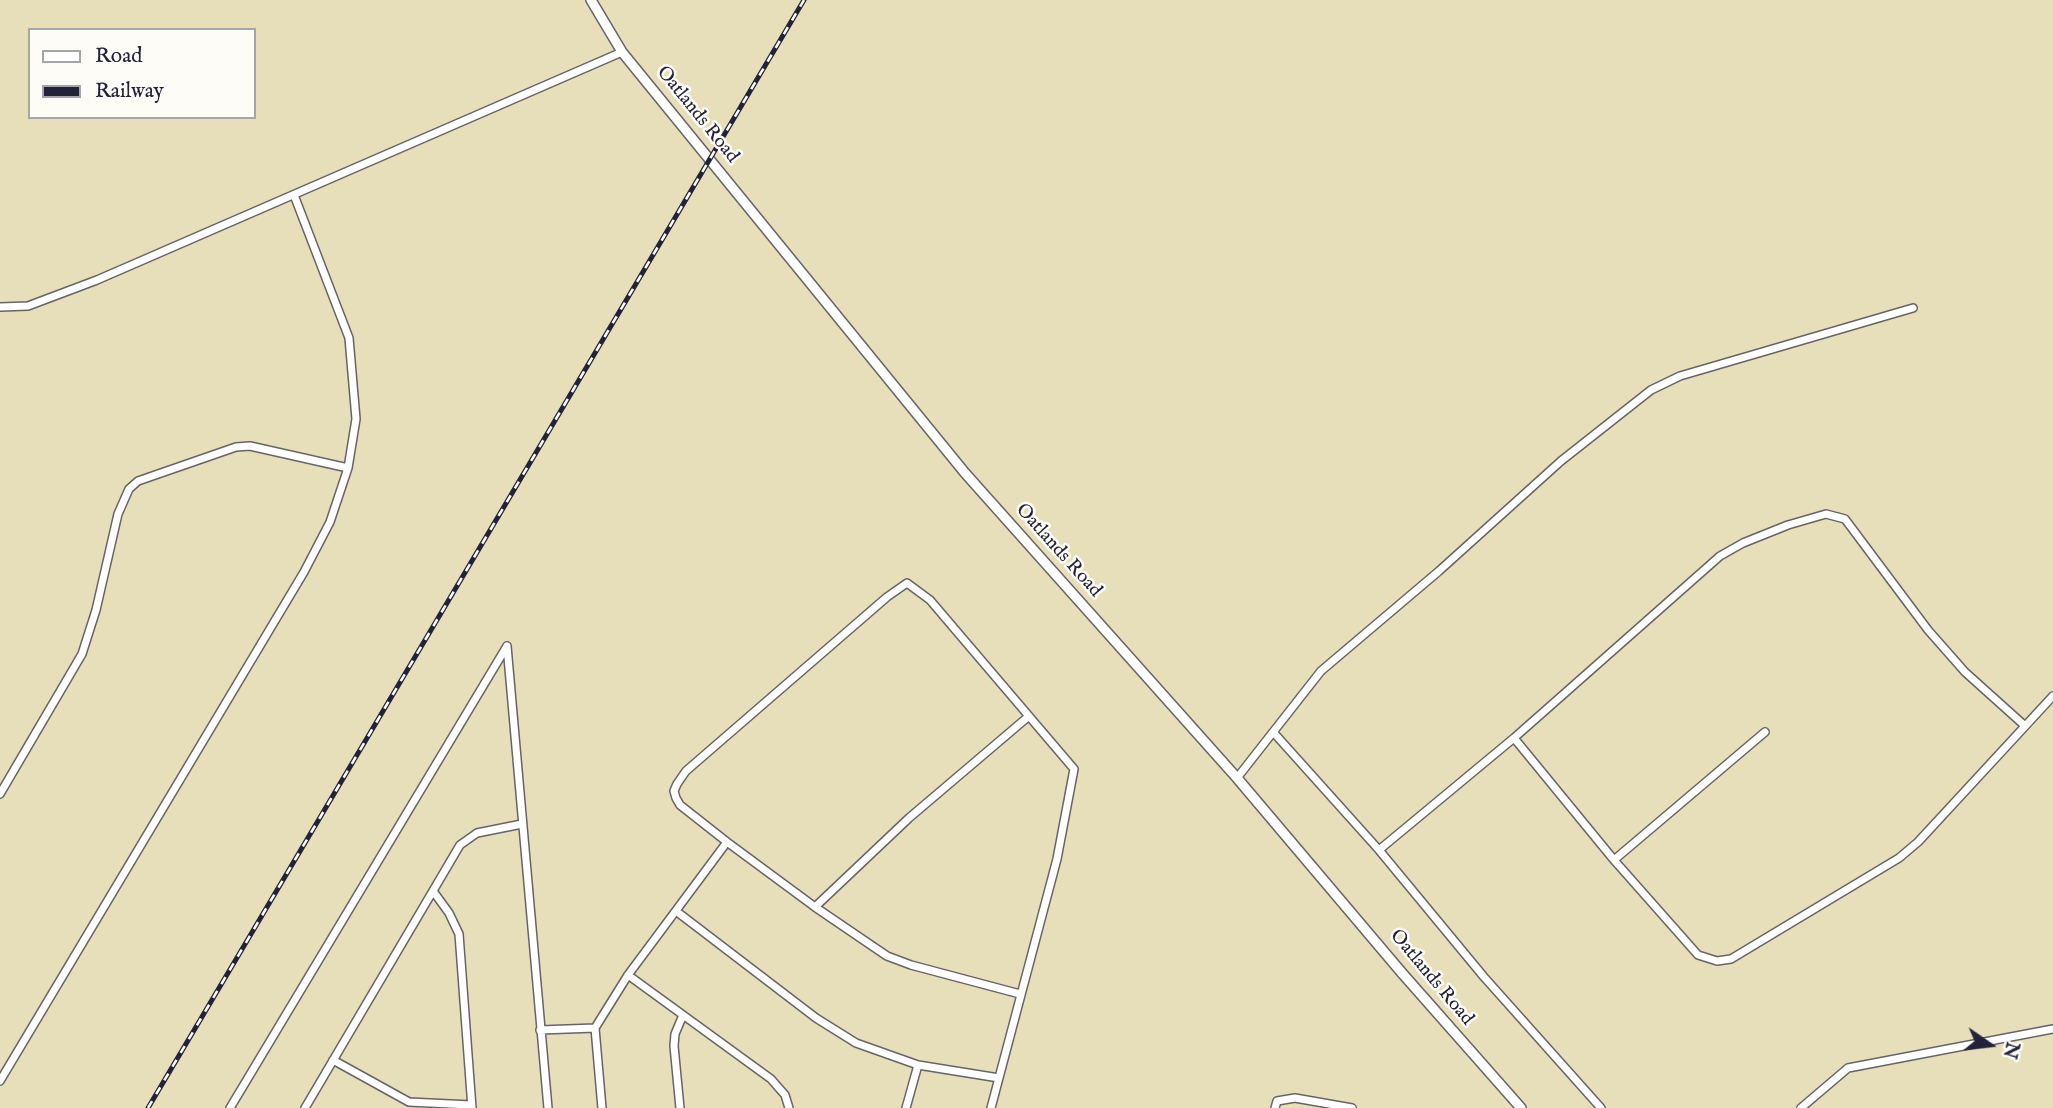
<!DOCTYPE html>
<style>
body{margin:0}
#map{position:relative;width:2053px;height:1108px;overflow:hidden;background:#e7dfba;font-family:"IM FELL English",serif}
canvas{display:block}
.legend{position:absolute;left:28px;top:28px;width:228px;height:91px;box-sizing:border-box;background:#fdfcf7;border:2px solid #a5a5ac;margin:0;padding:9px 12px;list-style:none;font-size:21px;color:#22223b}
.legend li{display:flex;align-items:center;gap:14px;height:35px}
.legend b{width:35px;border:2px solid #a5a5ac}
.north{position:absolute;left:1955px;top:1010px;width:70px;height:70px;-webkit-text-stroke:5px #fdfcf7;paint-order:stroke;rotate:104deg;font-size:19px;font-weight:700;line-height:28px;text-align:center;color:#22223b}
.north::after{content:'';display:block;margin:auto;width:24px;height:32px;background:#22223b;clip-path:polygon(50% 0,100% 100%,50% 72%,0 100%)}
</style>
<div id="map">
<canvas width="2053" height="1108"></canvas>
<ul class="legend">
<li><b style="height:9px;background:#fff"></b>Road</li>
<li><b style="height:9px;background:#22223b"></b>Railway</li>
</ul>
<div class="north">N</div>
</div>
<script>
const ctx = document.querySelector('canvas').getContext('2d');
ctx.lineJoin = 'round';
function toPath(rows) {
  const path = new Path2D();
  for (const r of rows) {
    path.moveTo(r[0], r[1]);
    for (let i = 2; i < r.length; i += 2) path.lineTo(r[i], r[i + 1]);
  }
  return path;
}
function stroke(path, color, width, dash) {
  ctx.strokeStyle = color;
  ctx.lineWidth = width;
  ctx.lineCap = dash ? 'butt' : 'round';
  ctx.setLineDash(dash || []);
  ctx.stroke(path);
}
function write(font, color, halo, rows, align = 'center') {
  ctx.font = font + ' "IM FELL English",serif';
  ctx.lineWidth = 5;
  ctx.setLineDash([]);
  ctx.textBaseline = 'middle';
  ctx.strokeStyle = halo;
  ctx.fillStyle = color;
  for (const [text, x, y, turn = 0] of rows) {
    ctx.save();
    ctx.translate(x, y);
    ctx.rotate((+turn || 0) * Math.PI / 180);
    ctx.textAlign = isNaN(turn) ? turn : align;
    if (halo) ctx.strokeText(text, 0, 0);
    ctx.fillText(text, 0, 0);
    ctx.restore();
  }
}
const minor = toPath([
 [0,307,28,306,97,280,622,52],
 [507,646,548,1108],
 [1274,733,1379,850,1484,977,1601,1108],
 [1514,738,1614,860,1698,955,1717,961,1731,959,1899,858,1918,842,2053,696],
 [1237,778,1321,671,1439,571,1561,461,1651,390,1680,376,1913,308],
 [0,794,82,654,96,610,118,514,129,489,138,481,236,447,250,446,348,468],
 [1379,850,1514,738,1720,556,1743,543,1788,525,1826,514,1845,519,1928,630,1965,672,2024,725],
 [1614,860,1765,732],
 [433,891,449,913,459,934,472,1108],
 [815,907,909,818,1029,716],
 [676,911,816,1018,856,1043,918,1065],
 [628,975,771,1079,785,1095,789,1108],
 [540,1030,595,1028],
 [333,1060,409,1102,471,1105],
 [0,1081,304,572,330,522,348,468,356,419,349,338,294,195],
 [230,1108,507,646],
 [305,1108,460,845,477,833,522,824],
 [602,1108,595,1028,628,975,727,842],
 [680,1108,674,1046,675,1034,683,1015],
 [906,1108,918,1065,999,1078],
 [991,1108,1057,859,1074,769,930,600,907,583,887,597,686,771,677,784,674,791,676,798,680,805,727,842,815,907,887,956,911,965,1020,994],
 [1275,1108,1277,1101,1295,1098,1352,1108],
 [1801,1108,1848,1068,2053,1029]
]);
const tertiary = toPath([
 [591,0,622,52,965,473,1237,778,1402,973,1521,1108]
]);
stroke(minor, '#676467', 10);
stroke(tertiary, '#676467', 12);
stroke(minor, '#fff', 7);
stroke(tertiary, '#fff', 9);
const rail = toPath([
 [148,1108,804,0]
]);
stroke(rail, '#22223b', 5);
stroke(rail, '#fdfcf7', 2.5, [8]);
write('19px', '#22223b', '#fdfcf7', [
 ["Oatlands Road",697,115,51],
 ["Oatlands Road",1058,551,48],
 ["Oatlands Road",1431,978,50]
]);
</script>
